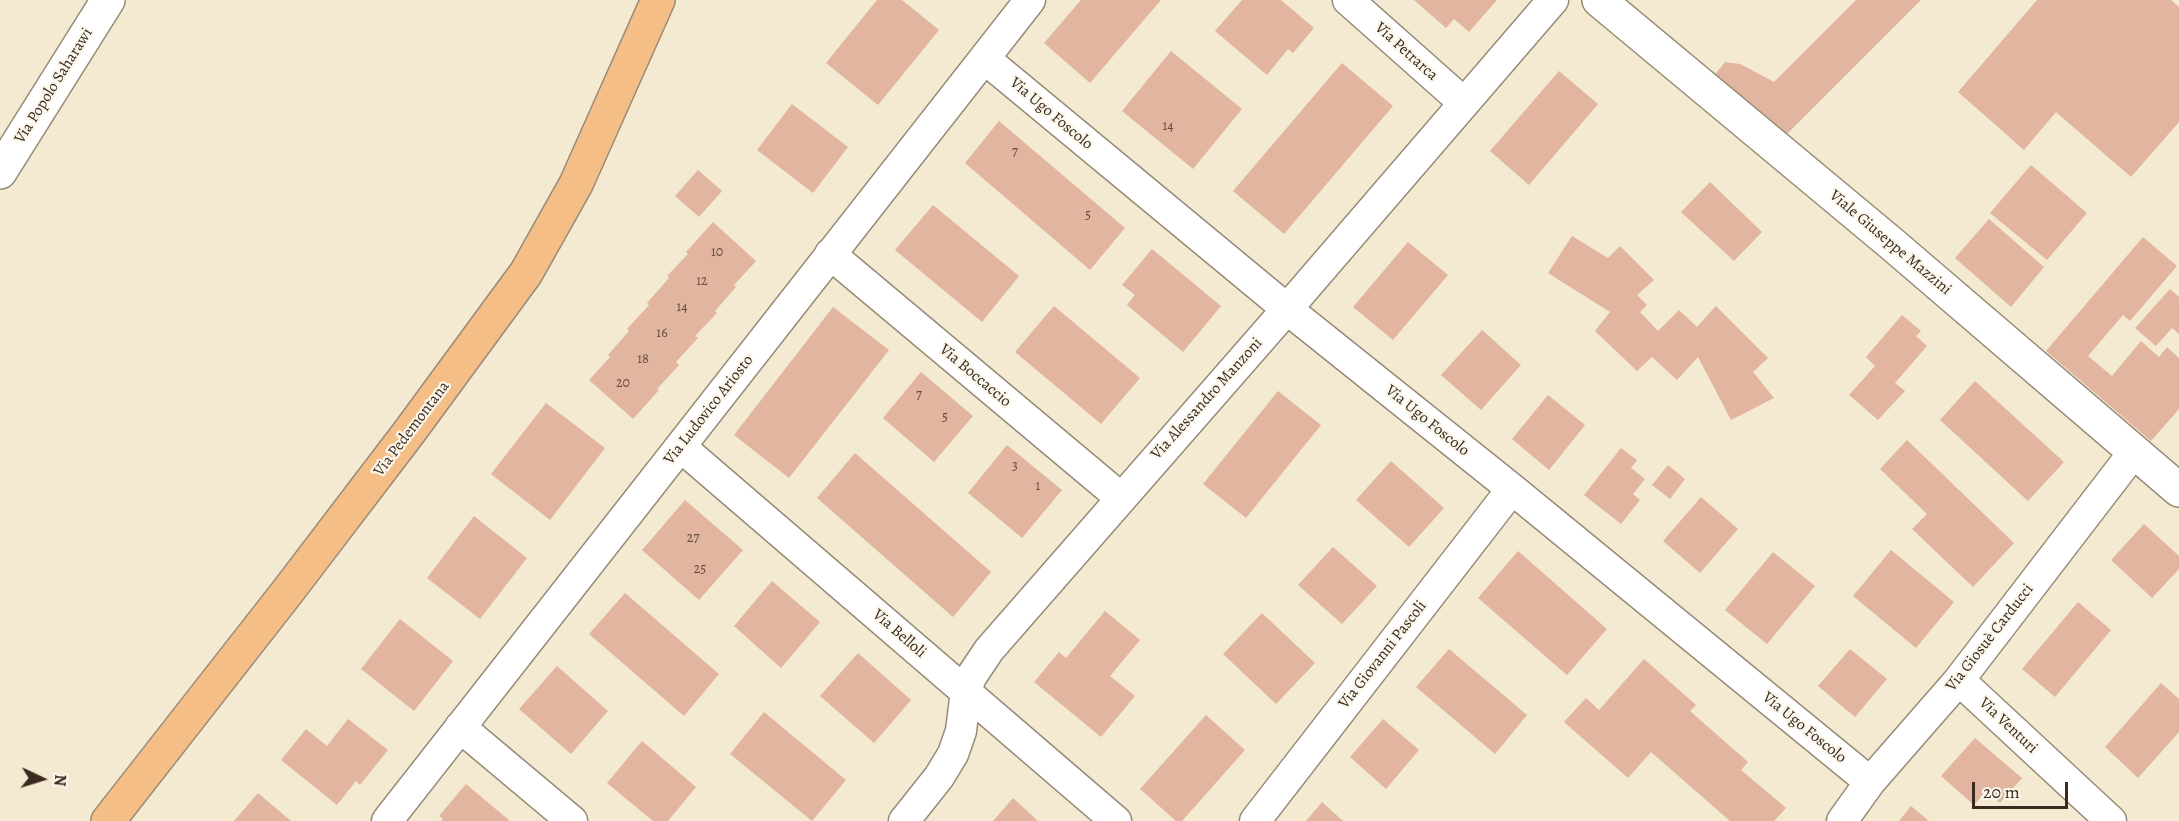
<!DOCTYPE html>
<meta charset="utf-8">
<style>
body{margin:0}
#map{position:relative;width:2179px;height:821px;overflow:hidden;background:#f4e9d1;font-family:Alegreya,serif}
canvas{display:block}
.north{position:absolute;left:12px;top:749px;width:60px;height:60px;-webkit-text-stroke:4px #fbf7ec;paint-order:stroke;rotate:94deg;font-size:16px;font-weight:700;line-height:24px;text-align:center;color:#3b2a1e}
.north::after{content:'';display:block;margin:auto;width:21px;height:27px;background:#3b2a1e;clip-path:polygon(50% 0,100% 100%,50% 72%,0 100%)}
.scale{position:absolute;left:1972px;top:782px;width:96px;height:27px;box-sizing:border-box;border:3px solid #3b2a1e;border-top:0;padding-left:8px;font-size:18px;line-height:21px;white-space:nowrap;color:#3b2a1e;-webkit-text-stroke:4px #fbf7ec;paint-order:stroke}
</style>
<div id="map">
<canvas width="2179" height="821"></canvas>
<div class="north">N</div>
<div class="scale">20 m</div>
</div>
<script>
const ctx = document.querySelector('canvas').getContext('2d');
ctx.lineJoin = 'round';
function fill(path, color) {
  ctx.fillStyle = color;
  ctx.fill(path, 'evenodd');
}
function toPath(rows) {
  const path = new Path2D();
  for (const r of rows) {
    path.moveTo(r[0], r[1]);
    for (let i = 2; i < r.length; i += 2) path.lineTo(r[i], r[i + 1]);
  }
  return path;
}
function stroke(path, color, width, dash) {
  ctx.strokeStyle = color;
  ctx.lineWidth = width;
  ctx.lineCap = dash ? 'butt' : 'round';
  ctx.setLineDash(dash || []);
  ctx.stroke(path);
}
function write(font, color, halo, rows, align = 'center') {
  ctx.font = font + ' Alegreya,serif';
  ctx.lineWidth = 4.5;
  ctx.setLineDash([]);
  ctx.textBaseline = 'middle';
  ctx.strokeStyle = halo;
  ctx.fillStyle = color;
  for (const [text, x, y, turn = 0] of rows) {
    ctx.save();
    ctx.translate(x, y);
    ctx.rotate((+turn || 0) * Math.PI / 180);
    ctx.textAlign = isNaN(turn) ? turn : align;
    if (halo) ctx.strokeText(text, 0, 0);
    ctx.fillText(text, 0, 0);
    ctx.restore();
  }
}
fill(toPath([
 [877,0,902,0,939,30,878,105,826,63],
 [1081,0,1161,0,1090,83,1044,43],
 [1242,0,1281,0,1314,28,1293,53,1288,49,1267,75,1215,31],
 [1414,0,1497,0,1469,32,1454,19,1446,28],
 [1856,0,1921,0,1786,135,1713,77,1725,62,1740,64,1774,82],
 [2037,0,2171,0,2179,7,2179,122,2131,177,2056,112,2024,150,1958,92],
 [1171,51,1242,109,1193,169,1122,111],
 [1342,63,1393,106,1284,234,1233,191],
 [1559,71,1598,104,1529,185,1490,151],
 [792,104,848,147,813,193,757,150],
 [999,121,1125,228,1090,270,965,163],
 [2031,165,2087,213,2047,260,1990,213],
 [698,170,722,191,699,217,675,196],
 [1710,182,1762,232,1734,261,1681,212],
 [933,205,1019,276,982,322,895,250],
 [1989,219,2044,267,2011,307,1955,258],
 [713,222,756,261,734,285,736,287,715,311,717,313,695,336,698,338,676,362,679,365,657,389,659,390,633,419,589,380,610,357,608,355,629,331,627,329,649,305,647,303,669,278,667,276,688,254,686,252],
 [1572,236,1608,258,1620,246,1654,280,1637,295,1647,305,1640,312,1658,331,1679,310,1697,327,1716,306,1768,358,1753,372,1774,398,1731,420,1698,357,1677,380,1652,357,1637,371,1595,331,1610,312,1548,273],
 [2143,237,2177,266,2130,321,2123,315,2088,356,2112,376,2141,341,2159,357,2167,347,2179,358,2179,409,2151,441,2046,351],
 [1408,242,1448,275,1393,340,1353,307],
 [1152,249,1221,306,1183,352,1127,305,1135,295,1122,285],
 [2170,289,2179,297,2179,334,2172,328,2156,346,2135,328],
 [1054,306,1140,378,1101,424,1015,352],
 [833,307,889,350,789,478,734,435],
 [1902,315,1921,331,1916,336,1927,346,1895,383,1905,391,1878,420,1849,395,1875,366,1866,357],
 [1482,330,1521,365,1481,410,1441,375],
 [921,372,973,416,934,462,883,418],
 [1975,381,2064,462,2028,501,1940,420],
 [1278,391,1321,425,1246,518,1203,484],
 [1548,395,1585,425,1549,470,1512,439],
 [546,403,605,448,550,520,491,474],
 [1907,440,2014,543,1973,587,1912,529,1927,514,1880,469],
 [1007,445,1062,490,1022,538,968,493],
 [1621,448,1637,460,1631,468,1645,479,1633,494,1640,500,1621,524,1584,495],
 [855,453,991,572,953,617,817,498],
 [1391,461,1444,508,1409,547,1356,500],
 [1668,465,1685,479,1670,499,1652,485],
 [1701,497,1738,529,1700,573,1663,541],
 [685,500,743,550,699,600,642,550],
 [474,516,527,558,480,619,427,578],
 [2144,524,2179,556,2179,569,2152,598,2111,560],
 [1333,547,1377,586,1342,624,1298,585],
 [1891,550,1954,602,1916,648,1853,596],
 [1518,551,1607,629,1567,675,1478,598],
 [1773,552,1815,586,1767,644,1725,610],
 [772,581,820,622,781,668,734,626],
 [625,593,719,674,684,716,589,634],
 [2078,602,2111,630,2055,697,2022,669],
 [1105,611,1140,640,1110,676,1135,696,1101,737,1034,682,1059,652,1066,658],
 [1262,613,1315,663,1276,704,1223,654],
 [400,619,453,661,414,711,361,669],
 [1449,649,1527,715,1495,754,1416,687],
 [1850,649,1887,679,1855,717,1818,686],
 [858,653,911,700,874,743,820,696],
 [1644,659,1696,705,1690,711,1748,762,1741,770,1786,808,1774,821,1730,821,1651,752,1628,778,1564,722,1586,698,1599,710],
 [557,666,608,711,571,754,519,709],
 [2161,683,2179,699,2179,732,2138,778,2105,747],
 [764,712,846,780,812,821,730,754],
 [1206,715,1245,750,1182,821,1176,821,1140,789],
 [348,719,388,750,360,785,356,781,337,805,281,760,306,729,327,746],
 [1383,719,1419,750,1386,789,1350,757],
 [1975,738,2022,778,2000,803,1986,791,1974,805,1941,776],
 [642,741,696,787,668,821,653,821,607,783],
 [466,784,510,821,441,821,443,819,439,816],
 [258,793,291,821,234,821],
 [1013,798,1038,821,993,821],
 [1322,802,1343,821,1306,821],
 [1911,806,1929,821,1899,821]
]), '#e1b59f');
const minor = toPath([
 [1348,0,1464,103],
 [985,59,1287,309,1512,489,1870,782],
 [830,254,1121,498],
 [681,447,1116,821],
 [1959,680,2111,821],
 [460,727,572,821],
 [387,821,1030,0],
 [904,821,939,777,953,754,961,731,966,691,971,677,989,650,1287,309,1553,0],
 [1255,821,1512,489],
 [1842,821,1870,782,1959,680,2134,452]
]);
const tertiary = toPath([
 [1599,0,1892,244,2179,490],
 [0,172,108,0]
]);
const primary = toPath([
 [108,821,288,591,410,431,526,273,576,184,658,0]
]);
stroke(minor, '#988a78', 33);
stroke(tertiary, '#988a78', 36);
stroke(primary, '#988a78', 36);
stroke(minor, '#fff', 30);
stroke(tertiary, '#fff', 33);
stroke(primary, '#f6be87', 33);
write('14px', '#644d3e', null, [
 ["14",1168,127],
 ["7",1015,153],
 ["5",1088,216],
 ["10",717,253],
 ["12",702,282],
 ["14",682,308],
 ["16",662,334],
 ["18",643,360],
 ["20",623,384],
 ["7",919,396],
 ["5",945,418],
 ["3",1015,467],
 ["1",1038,487],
 ["27",693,539],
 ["25",700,570]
]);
write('16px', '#3b2a1e', '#fbf7ec', [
 ["Via Petrarca",1406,52,42],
 ["Via Popolo Saharawi",54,86,-58],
 ["Via Ugo Foscolo",1051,114,40],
 ["Viale Giuseppe Mazzini",1890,243,40],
 ["Via Boccaccio",975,376,40],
 ["Via Alessandro Manzoni",1207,399,-48],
 ["Via Ludovico Ariosto",709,410,-52],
 ["Via Ugo Foscolo",1427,421,39],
 ["Via Pedemontana",412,429,-53],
 ["Via Belloli",899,634,41],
 ["Via Giosuè Carducci",1990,638,-52],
 ["Via Giovanni Pascoli",1383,655,-52],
 ["Via Venturi",2008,726,43],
 ["Via Ugo Foscolo",1804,728,39]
]);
</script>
